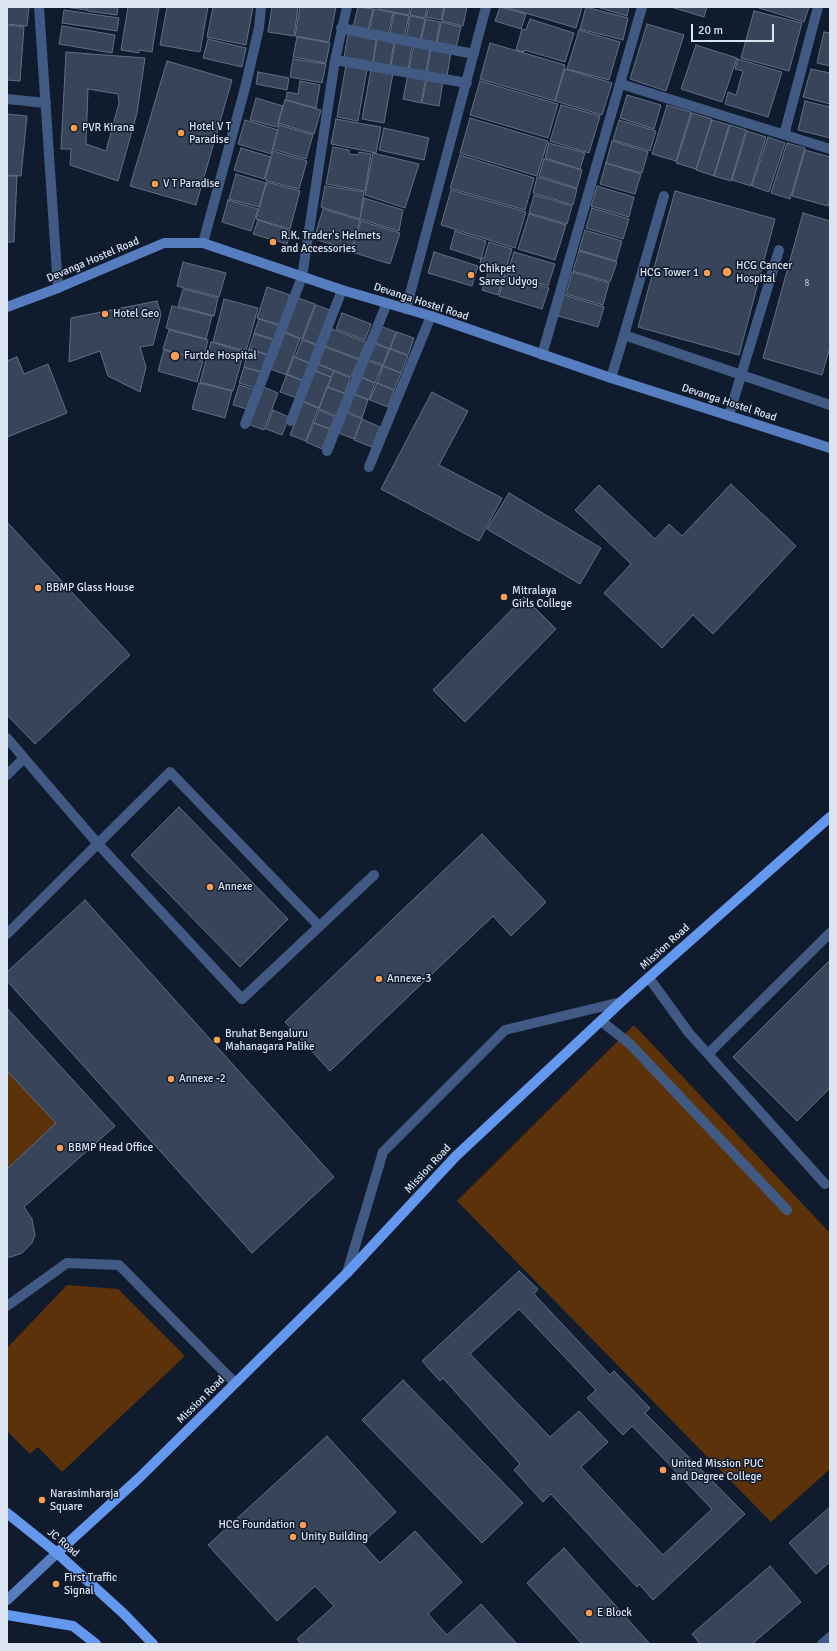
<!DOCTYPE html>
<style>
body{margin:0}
#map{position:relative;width:837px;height:1651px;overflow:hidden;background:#101b2e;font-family:Signika,sans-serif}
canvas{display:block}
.frame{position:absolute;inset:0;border:8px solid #dbe4f1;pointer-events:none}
.scale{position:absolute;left:691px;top:24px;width:83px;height:18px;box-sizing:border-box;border:2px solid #dbe4f1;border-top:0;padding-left:5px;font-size:12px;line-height:14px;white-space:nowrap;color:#dbe4f1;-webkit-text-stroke:3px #101b2e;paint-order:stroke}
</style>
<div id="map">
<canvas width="837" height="1651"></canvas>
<div class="frame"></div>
<div class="scale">20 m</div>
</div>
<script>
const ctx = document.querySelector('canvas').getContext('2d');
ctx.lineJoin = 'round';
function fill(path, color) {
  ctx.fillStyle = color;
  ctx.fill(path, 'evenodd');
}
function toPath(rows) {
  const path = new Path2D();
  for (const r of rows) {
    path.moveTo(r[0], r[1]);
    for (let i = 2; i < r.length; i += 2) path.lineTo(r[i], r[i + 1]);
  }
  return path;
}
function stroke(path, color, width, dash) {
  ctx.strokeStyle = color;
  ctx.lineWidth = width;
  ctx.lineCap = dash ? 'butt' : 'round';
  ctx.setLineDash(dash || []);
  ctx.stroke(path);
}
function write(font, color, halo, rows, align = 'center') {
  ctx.font = font + ' Signika,sans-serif';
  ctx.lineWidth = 3;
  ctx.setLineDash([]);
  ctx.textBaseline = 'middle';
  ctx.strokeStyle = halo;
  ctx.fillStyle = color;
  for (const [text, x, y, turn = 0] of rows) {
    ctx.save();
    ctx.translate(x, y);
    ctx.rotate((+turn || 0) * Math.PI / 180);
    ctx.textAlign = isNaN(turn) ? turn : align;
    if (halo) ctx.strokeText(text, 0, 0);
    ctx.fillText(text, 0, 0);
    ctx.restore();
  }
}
fill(toPath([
 [634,1025,830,1233,830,1469,771,1522,457,1201],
 [7,1071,56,1123,7,1169],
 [67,1285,118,1289,185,1356,62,1472,38,1447,30,1454,7,1431,7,1348]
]), '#5c320a');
const building = toPath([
 [7,7,29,7,27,26,7,24,7,7],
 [65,7,86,7,86,10,65,7],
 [87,7,118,7,117,15,87,11,87,7],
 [128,7,159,7,152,52,139,50,139,53,121,50,128,7],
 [167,7,208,7,200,52,160,45,167,7],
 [213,7,253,7,246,45,207,37,213,7],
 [272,7,298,7,294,36,268,32,272,7],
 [300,7,336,7,329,42,295,36,300,7],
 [358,7,373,9,368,30,353,27,358,7],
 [378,7,410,7,409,15,378,9,378,7],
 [412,7,427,7,425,18,410,15,412,7],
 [429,7,444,7,441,20,426,17,429,7],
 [445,7,467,7,463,26,442,21,445,7],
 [500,7,526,14,521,29,495,21,500,7],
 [505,7,582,7,576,28,505,7],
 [586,7,628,18,623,40,580,29,586,7],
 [597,7,629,7,627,16,597,7],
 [671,7,707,7,704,17,671,7],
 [756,7,809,7,804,22,756,7],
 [374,9,393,13,388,35,369,31,374,9],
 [64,10,119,18,117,31,62,23,64,10],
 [754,11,802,23,789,71,741,58,754,11],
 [394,13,409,16,404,37,390,34,394,13],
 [410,16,425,19,420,41,406,38,410,16],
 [426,19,440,22,436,43,421,40,426,19],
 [530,19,574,33,565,62,524,50,524,52,516,50,522,29,526,30,530,19],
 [441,22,461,27,456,48,437,43,441,22],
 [647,24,684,35,666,91,630,79,647,24],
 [7,25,24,27,20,81,7,80,7,25],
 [62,26,115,35,112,53,59,44,62,26],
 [579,30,620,42,609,80,567,69,579,30],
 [824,32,830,33,830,66,817,63,824,32],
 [348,34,376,40,373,62,344,57,348,34],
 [297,37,330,43,326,63,293,57,297,37],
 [208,39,246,48,242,67,203,58,208,39],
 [377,39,394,43,390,66,373,63,377,39],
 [395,41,412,45,408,70,391,66,395,41],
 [490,43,565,65,555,101,480,79,490,43],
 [414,45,430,48,426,72,409,69,414,45],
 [696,45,737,58,722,102,681,89,696,45],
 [431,48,451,52,447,76,427,72,431,48],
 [66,52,145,58,137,113,118,181,70,165,71,149,61,149,66,52],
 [88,89,118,94,119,103,106,151,86,144,88,89],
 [293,59,326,64,322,83,290,77,293,59],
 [738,59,782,72,768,117,725,104,728,92,736,95,743,71,735,69,738,59],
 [167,61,232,80,196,205,130,186,167,61],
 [346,65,367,69,358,121,337,117,346,65],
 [371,69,393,73,384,123,362,119,371,69],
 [565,69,612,83,602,115,555,101,565,69],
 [811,69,830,73,830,104,803,97,811,69],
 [258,72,289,78,287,90,256,84,258,72],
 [408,74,426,77,421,103,403,99,408,74],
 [427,78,443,81,439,106,422,103,427,78],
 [300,81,320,85,316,108,286,100,287,92,298,94,300,81],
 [480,81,558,104,548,138,470,115,480,81],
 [627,95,661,105,654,129,620,118,627,95],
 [256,98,283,106,277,127,250,120,256,98],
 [285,100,321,110,314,134,278,123,285,100],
 [805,101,830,107,830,138,798,130,805,101],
 [561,105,600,116,589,153,550,141,561,105],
 [667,105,691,112,676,161,652,154,667,105],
 [692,113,712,119,696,169,676,163,692,113],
 [7,114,27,116,21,176,7,175,7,114],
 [470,118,548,141,537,176,460,153,470,118],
 [336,119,381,127,376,153,331,144,336,119],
 [245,120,278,130,271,154,238,144,245,120],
 [619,120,656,131,650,151,613,140,619,120],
 [712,120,729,125,714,176,696,170,712,120],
 [279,125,313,135,306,159,273,149,279,125],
 [730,125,746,130,731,181,714,176,730,125],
 [384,128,429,138,424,160,379,150,384,128],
 [747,131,766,137,751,186,732,180,747,131],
 [768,137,785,143,769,192,752,186,768,137],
 [612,141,648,152,642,173,606,163,612,141],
 [549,143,585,153,580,169,545,158,549,143],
 [787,143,805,148,790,199,771,193,787,143],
 [333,147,349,150,349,154,358,155,359,152,371,154,365,191,326,184,333,147],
 [241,148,271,157,264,179,234,170,241,148],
 [805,150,830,157,830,199,828,206,792,196,805,150],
 [273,151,307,161,299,189,265,180,273,151],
 [373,153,419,164,405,208,365,195,373,153],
 [460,155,534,178,525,210,450,188,460,155],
 [544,159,582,170,577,188,539,176,544,159],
 [606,163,641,174,635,194,600,184,606,163],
 [236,174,266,183,259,207,229,199,236,174],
 [7,176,17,176,14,242,7,242,7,176],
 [537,177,577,189,573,205,533,193,537,177],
 [267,182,300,191,290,229,256,219,267,182],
 [325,186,364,192,360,219,321,207,325,186],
 [597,186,634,197,629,217,591,206,597,186],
 [451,190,526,212,515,248,441,225,451,190],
 [675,191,775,219,739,355,638,327,675,191],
 [534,195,572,206,567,224,529,213,534,195],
 [364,198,403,210,399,231,360,219,364,198],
 [228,200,258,209,251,231,222,222,228,200],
 [592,208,629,219,623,239,586,228,592,208],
 [323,209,360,220,351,250,314,239,323,209],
 [803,213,830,221,830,347,822,375,763,358,803,213],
 [529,214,566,225,555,260,518,249,529,214],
 [258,220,291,231,287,244,253,234,258,220],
 [361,221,400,233,390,264,352,252,361,221],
 [585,230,622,241,616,261,579,250,585,230],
 [455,231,486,241,481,259,450,249,455,231],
 [489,242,512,249,498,295,482,290,490,266,480,263,481,258,484,258,489,242],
 [579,251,617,262,610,282,573,271,579,251],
 [434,252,478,266,472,286,428,273,434,252],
 [514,252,555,264,548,286,507,274,514,252],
 [183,262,226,273,219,297,177,286,183,262],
 [572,272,609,283,603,305,566,294,572,272],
 [505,275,549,288,542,309,499,296,505,275],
 [267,287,290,295,281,325,257,318,267,287],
 [183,289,218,298,214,316,178,306,183,289],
 [564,295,604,307,598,327,558,316,564,295],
 [298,298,315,304,302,339,285,332,298,298],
 [224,299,258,308,246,351,213,342,224,299],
 [157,301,161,314,153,345,140,347,146,367,140,392,108,376,100,351,69,362,71,318,157,301],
 [316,305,333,311,320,346,303,339,316,305],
 [172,306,212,316,206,339,166,328,172,306],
 [342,313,371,324,365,340,336,329,342,313],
 [259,319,280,326,276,340,254,333,259,319],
 [380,326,396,332,390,349,374,342,380,326],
 [332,329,366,342,359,359,325,346,332,329],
 [169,330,208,340,203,360,163,349,169,330],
 [397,332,414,338,408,355,390,348,397,332],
 [285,333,300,339,286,375,271,369,285,333],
 [254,334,274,340,270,355,249,349,254,334],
 [302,340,319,346,311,364,295,357,302,340],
 [211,342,244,352,233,391,200,382,211,342],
 [373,343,389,349,383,365,367,359,373,343],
 [325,347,359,360,351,377,318,364,325,347],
 [249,349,267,355,261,372,244,367,249,349],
 [390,349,408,356,401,373,383,366,390,349],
 [164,350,203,361,197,382,158,371,164,350],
 [17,357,24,374,48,364,67,413,7,437,7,361,17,357],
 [294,357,311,364,304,381,287,375,294,357],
 [366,360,382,366,375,383,360,376,366,360],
 [318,364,334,371,331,377,316,371,318,364],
 [383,366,401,373,394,390,377,383,383,366],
 [244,367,261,372,256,388,239,383,244,367],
 [315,371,331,377,319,408,303,401,315,371],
 [334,371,350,378,345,393,328,387,334,371],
 [287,374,304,381,297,398,280,392,287,374],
 [360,377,375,383,369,400,353,393,360,377],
 [199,383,232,391,225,418,192,409,199,383],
 [377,383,394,390,388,407,370,400,377,383],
 [239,385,256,390,250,410,233,405,239,385],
 [261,386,278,393,264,430,247,424,261,386],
 [327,387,345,394,336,416,319,409,327,387],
 [432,392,468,411,439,465,502,498,479,541,381,489,432,392],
 [353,394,368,400,362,418,346,411,353,394],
 [303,402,318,408,306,441,290,435,303,402],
 [273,410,289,417,282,435,266,429,273,410],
 [319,410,335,417,330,429,314,423,319,410],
 [344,412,362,419,354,439,336,432,344,412],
 [362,419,380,427,372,447,354,440,362,419],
 [314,423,330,429,322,449,306,442,314,423],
 [731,484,796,546,713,634,693,615,662,648,604,593,631,564,575,510,599,485,655,539,669,524,682,536,731,484],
 [509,493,601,548,580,584,487,529,509,493],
 [7,522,130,655,35,744,7,715,7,522],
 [524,597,556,629,465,722,433,690,524,597],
 [179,807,288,919,240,967,131,855,179,807],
 [482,834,546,902,511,936,493,916,330,1071,285,1022,482,834],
 [85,900,334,1177,252,1253,7,981,7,972,85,900],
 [830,960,830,1088,797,1121,733,1057,830,960],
 [7,1008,115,1126,24,1207,32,1219,35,1235,32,1243,22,1253,11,1257,7,1257,7,1169,56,1123,7,1071,7,1008],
 [519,1271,538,1289,534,1294,610,1375,614,1371,650,1408,645,1413,745,1514,653,1600,639,1584,637,1587,551,1494,543,1502,514,1470,520,1464,443,1378,440,1381,422,1361,519,1271],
 [519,1309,596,1390,587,1398,623,1435,632,1426,712,1509,663,1555,581,1467,608,1442,579,1411,550,1437,470,1354,519,1309],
 [403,1380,523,1503,482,1543,362,1420,403,1380],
 [327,1436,396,1512,362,1543,380,1563,415,1531,462,1582,428,1614,447,1635,481,1604,517,1644,301,1644,297,1639,334,1606,315,1586,277,1621,208,1545,327,1436],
 [830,1507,830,1562,816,1574,789,1543,830,1507],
 [564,1548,650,1644,582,1644,527,1583,564,1548],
 [770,1566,801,1602,752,1644,700,1644,692,1634,770,1566]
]);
fill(building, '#374459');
stroke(building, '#616f86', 1);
stroke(toPath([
 [664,196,624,335,830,405],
 [611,378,624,335],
 [729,415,779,250],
 [7,738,24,758],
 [7,775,24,758,98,844,242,999,374,875],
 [7,934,170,772,319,926],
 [649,978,689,1033,825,1184],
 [601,1021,630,1044,787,1210],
 [708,1054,830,933],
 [347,1273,383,1152,505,1030,621,1002],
 [7,1306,67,1263,119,1265,235,1383],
 [822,1644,830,1637]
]), '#415a83', 10);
stroke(toPath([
 [39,7,58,288],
 [341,28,474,54],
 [335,60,467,83],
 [621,84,830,149],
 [7,99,46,103],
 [784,135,818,7],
 [203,243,245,88,259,28,261,7],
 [406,309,486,7],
 [542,355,642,7],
 [291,421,342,290],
 [245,424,302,277,335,60,347,7],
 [327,451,387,303],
 [369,467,431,316]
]), '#415a83', 10);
stroke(toPath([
 [7,307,58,288,164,243,203,243,342,290,431,316,611,378,830,448],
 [7,1600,57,1553]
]), '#557dbf', 10);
stroke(toPath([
 [7,1513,57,1553,123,1613,153,1644],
 [57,1553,139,1478,347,1273,456,1156,621,1002,830,817],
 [7,1615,73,1626,96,1644]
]), '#6498ee', 10);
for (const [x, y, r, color] of [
 [74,128,4,"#fb9e51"],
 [181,133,4,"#fb9e51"],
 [155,184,4,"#fb9e51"],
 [273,242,4,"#fb9e51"],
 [727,272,5,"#fb9e51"],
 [707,273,4,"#fb9e51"],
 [471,275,4,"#fb9e51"],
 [105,314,4,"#fb9e51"],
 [175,356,5,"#fb9e51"],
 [38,588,4,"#fb9e51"],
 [504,597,4,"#fb9e51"],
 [210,887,4,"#fb9e51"],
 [379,979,4,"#fb9e51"],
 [217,1040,4,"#fb9e51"],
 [171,1079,4,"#fb9e51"],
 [60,1148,4,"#fb9e51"],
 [663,1470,4,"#fb9e51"],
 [42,1500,4,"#fb9e51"],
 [303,1525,4,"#fb9e51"],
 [293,1537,4,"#fb9e51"],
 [56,1584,4,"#fb9e51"],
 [589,1613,4,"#fb9e51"]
]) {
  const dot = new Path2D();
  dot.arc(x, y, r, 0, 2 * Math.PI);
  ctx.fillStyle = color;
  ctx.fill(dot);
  stroke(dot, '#101b2e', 1.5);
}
write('9px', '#b2bccb', null, [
 ["8",807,284]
]);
write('11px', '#dbe4f1', '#101b2e', [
 ["Hotel V T",189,127],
 ["Paradise",189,140],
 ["PVR Kirana",82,128],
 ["V T Paradise",163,184],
 ["R.K. Trader's Helmets",281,236],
 ["and Accessories",281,249],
 ["HCG Cancer",736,266],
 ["Hospital",736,279],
 ["Chikpet",479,269],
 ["Saree Udyog",479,282],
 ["HCG Tower 1",699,273,"right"],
 ["Hotel Geo",113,314],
 ["Furtde Hospital",184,356],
 ["BBMP Glass House",46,588],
 ["Mitralaya",512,591],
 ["Girls College",512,604],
 ["Annexe",218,887],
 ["Annexe-3",387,979],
 ["Bruhat Bengaluru",225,1034],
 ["Mahanagara Palike",225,1047],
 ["Annexe -2",179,1079],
 ["BBMP Head Office",68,1148],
 ["United Mission PUC",671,1464],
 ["and Degree College",671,1477],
 ["Narasimharaja",50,1494],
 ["Square",50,1507],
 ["HCG Foundation",295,1525,"right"],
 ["Unity Building",301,1537],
 ["First Traffic",64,1578],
 ["Signal",64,1591],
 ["E Block",597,1613]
], 'left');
write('11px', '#dbe4f1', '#101b2e', [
 ["Devanga Hostel Road",93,260,-23],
 ["Devanga Hostel Road",421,302,18],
 ["Devanga Hostel Road",729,403,18],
 ["Mission Road",665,947,-42],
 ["Mission Road",428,1169,-47],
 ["Mission Road",201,1400,-45],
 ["JC Road",63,1543,40]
]);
</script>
